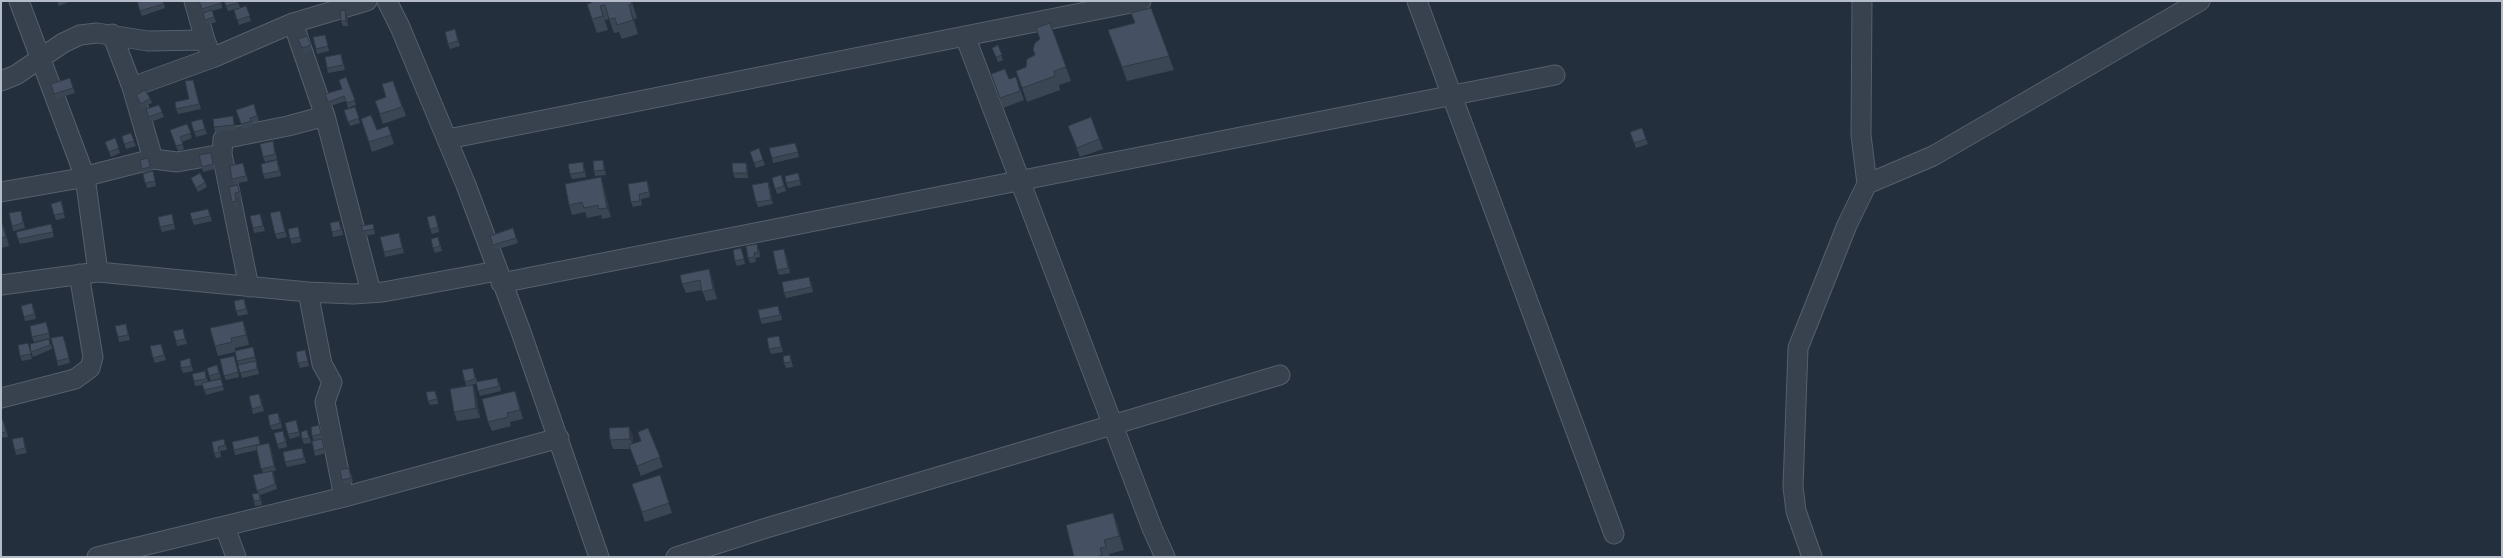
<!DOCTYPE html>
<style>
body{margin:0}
#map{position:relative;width:2503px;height:558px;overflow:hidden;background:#242f3e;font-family:Barlow,sans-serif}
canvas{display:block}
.frame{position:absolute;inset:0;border:2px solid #b4bcc9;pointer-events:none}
</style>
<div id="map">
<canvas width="2503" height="558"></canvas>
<div class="frame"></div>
</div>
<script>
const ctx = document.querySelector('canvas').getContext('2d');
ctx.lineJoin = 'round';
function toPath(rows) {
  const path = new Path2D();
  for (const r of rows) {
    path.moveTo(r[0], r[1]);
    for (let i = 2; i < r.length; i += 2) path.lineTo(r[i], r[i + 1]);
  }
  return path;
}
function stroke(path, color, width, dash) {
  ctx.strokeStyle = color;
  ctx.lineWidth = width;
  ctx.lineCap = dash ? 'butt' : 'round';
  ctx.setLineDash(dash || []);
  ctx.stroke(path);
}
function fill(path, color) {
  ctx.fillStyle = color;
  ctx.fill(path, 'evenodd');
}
const minor = toPath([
 [19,1,85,177,98,272],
 [194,1,205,40],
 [387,1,400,27,466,185,521,332,599,557],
 [1417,1,1614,534],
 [293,23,325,116,371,292],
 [965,36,1152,528,1165,557],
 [1,81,16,75,63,43,80,35,97,33,148,41,205,40,212,58,293,23,367,1],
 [132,87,212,58],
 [448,139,1141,1],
 [153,159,177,162,222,154],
 [1867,184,1933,156,2200,1],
 [1,192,75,179,153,159,132,87,112,34],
 [501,283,1555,75],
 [1,285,98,272,308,292,353,294,383,292,497,271],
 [249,287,222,154,223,139,288,126,325,116],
 [308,292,322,364,332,382,325,402,344,497],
 [1,398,75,379,90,368,93,357,79,274],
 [225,527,236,557],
 [97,557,344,497,559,438],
 [676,557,763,529,1280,375],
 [1812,557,1796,511,1793,487,1798,348,1847,225,1867,184,1861,135,1862,1]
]);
stroke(minor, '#565f6c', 21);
stroke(minor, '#38414e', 19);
fill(toPath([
 [57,1,69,1,69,2,59,6],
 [163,1,165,8,142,16,140,11],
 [199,1,221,1,222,8,212,11,216,22,207,25],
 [224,1,238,1,240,8,228,11],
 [632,1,637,18,634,19,638,34,622,39,619,32,614,33,609,19,605,20,608,30,597,33,592,19,591,3],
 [246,6,251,21,239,25,234,10],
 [1151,8,1174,70,1127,81,1108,30,1135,23],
 [345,10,347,15,348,26,343,26,341,21],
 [1050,23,1071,81,1059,85,1060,90,1027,102,1016,71,1026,67,1035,55,1040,39],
 [456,34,460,46,450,49,448,44],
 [325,35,329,51,317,54,316,49],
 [307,36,312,50,304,53,298,39],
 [998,45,1003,60,998,62,992,48],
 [341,54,345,70,328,73,327,68],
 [991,74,1009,79,1016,77,1024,100,1003,108],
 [346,77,356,105,348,108,346,101,330,106,325,94,342,89],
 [70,78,75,93,56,99,51,84],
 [193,80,201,109,178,114,176,109,189,99],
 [393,81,406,116,383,124,375,101,386,97],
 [136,95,150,98,152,103,142,108],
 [254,104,259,121,252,123,252,126,243,129,236,110],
 [159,105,164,117,151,122,146,109],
 [355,107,360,123,350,126,344,110],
 [1091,117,1103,149,1080,157,1068,126],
 [202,119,207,134,196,137,191,122],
 [361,119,377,130,388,126,394,144,372,152],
 [234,121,236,130,215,132,214,127],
 [187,124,192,138,182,142,184,149,178,151,170,130],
 [1642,128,1648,144,1636,148,1630,132],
 [131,133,136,146,126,149,122,136],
 [115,138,120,153,111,157,105,142],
 [273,141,277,159,265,162,263,157],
 [759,148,765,165,756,168,750,152],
 [797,148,799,157,773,163,772,158],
 [212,158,215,169,203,172,202,167],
 [583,162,586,177,572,179,570,174],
 [150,163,152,172,154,176,156,186,147,188,142,169],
 [243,163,248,181,234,184,232,179],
 [279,165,281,176,265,179,263,174],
 [604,165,606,175,595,176,594,171],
 [748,168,748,178,735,178,733,173],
 [798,173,801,185,788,188,786,183],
 [781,175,786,191,777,194,772,178],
 [191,178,205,182,207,187,198,192,193,183],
 [628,184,649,186,650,197,641,199,642,205,633,207,631,202],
 [229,187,240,190,241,197,236,198,238,206,234,207],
 [604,187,611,217,602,219,601,215,587,218,585,212,572,215,569,205],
 [770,187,773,204,758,207,756,202],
 [61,201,65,218,56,220,54,215],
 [208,209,212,221,194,225,192,220],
 [280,211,287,237,277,239,275,234],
 [172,214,175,229,162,232,160,227],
 [260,214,265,231,254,233,253,228],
 [22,216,25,228,13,231,12,226],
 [437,220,439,232,432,234,430,229],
 [1,221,5,230,9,246,1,248],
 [51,224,54,237,20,244,18,239],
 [341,226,343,235,333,237,332,232],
 [361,226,374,229,375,234,365,236],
 [298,227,301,242,292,244,290,239],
 [513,228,518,243,495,250,493,245],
 [399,233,404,253,385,257,384,252],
 [438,237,442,251,435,253,433,248],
 [759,249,760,257,755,258,756,262,750,263,748,258],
 [743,253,745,264,737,266,735,261],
 [786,254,790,273,779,275,777,270],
 [709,269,712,279,717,299,706,301,702,290,686,293,682,284],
 [811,281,813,292,786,298,784,293],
 [244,299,248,314,238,316,236,311],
 [34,308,36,319,25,321,24,317],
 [780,311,782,320,762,324,760,319],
 [243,321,246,330,249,345,235,348,235,351,253,347,259,374,242,378,235,352,218,356,215,346],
 [46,322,50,338,34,342,32,337],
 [126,324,130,340,119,342,118,337],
 [184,334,187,344,177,346,176,341],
 [779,336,783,352,771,354,769,349],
 [65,340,70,363,58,366,57,361],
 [28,343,32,359,22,361,20,356],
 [51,344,52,349,33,357,31,352],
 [161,344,166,360,155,363,153,358],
 [305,350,309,366,300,368,298,363],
 [790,355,793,367,786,368,784,363],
 [190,358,193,371,183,373,181,368],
 [236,361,239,377,226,380,224,376],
 [217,365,221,378,211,381,209,376],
 [473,368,477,382,499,382,501,391,480,396,476,384,471,385,473,385,476,395,480,418,457,421,454,412,466,386,465,382],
 [205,371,208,382,221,379,224,390,206,395,203,385,195,386,194,381],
 [515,391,523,419,510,422,511,426,492,431,488,422],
 [437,395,438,404,430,405,428,401],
 [261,399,264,411,253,414,252,409],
 [280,418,282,428,272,430,270,426],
 [1,420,5,425,8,437,1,438],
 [296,420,300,436,290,439,288,434],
 [319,425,323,439,314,441,312,436],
 [648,428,663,467,641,476,630,449,613,449,610,440,633,436,633,444,641,441],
 [309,435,311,443,304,444,302,439],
 [258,436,261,445,271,448,276,471,273,471,277,489,260,495,262,505,255,506,254,501,258,493,257,491,263,473,257,450,235,455,234,450],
 [285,436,287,447,279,449,277,444],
 [23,437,27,453,16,455,15,451],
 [224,439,227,450,220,451,221,457,216,458,214,453],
 [322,439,326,453,315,456,314,451],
 [302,448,306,463,287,467,285,462],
 [351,473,353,482,344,484,342,480],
 [660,475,672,513,645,522,632,484],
 [1113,513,1118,527,1124,550,1109,554,1110,557,1074,557]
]), '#3b4654');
fill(toPath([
 [631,1,632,1,637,18],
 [629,5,634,19,638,34,633,20],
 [600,6,605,20,608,30,603,16],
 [345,10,347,15,348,26,346,21],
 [603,160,606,175,604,170],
 [746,163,748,168,748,178,747,173],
 [601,177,604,187,611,217,607,208],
 [647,181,649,186,650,197,649,192],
 [768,182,770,187,773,204,771,200],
 [2,221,5,230,9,246,6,237],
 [709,269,712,279,717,299,713,289],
 [243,321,246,330,249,345,246,335],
 [473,385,476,395,480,418,476,408],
 [515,391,518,400,523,419,520,410],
 [629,427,633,436,633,448,630,439],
 [269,443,271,448,276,471,274,466],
 [1113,513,1118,527,1124,550,1119,536]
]), '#303945');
const building = toPath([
 [137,1,163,1,163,4,140,11,137,1],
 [199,1,220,1,221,3,202,9,199,1],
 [224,1,237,1,238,3,226,6,224,1],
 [591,1,631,1,632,4,629,5,633,20,617,25,615,18,609,19,605,5,600,6,603,16,592,19,587,4,591,3,591,1],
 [246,6,250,16,237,20,234,10,246,6],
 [1151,8,1169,56,1122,67,1108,30,1135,23,1131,13,1151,8],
 [212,10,214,17,205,20,203,13,212,10],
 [345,10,346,21,341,21,340,11,345,10],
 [1050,23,1066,67,1054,71,1055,76,1022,88,1016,71,1026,67,1027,59,1035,55,1033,49,1035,43,1040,39,1036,28,1050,23],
 [455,29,458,41,448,44,445,32,455,29],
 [325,35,328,46,316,49,313,37,325,35],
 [307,36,311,45,302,48,298,39,307,36],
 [998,45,1002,55,996,57,992,48,998,45],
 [341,54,343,65,327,68,325,57,341,54],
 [1005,69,1009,79,1016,77,1020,91,1000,98,991,74,1005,69],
 [346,77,355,100,347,103,344,96,328,102,325,94,342,89,339,80,346,77],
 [70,78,73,88,54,94,51,84,70,78],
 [193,80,199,104,176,109,175,102,189,99,185,81,193,80],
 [393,81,402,107,380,114,375,101,386,97,382,84,393,81],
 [145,90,150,98,141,104,136,95,145,90],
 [254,104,257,116,250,118,251,121,241,124,236,110,254,104],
 [159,105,162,112,149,117,146,109,159,105],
 [355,107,359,118,348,122,344,110,355,107],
 [371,115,377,130,388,126,391,135,369,142,361,119,371,115],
 [233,116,234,125,214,127,213,119,233,116],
 [1091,117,1099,139,1077,148,1068,126,1091,117],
 [202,119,205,129,194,132,191,122,202,119],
 [187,124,191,133,180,137,183,144,176,146,170,130,187,124],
 [1642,128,1646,139,1634,143,1630,132,1642,128],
 [131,133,134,141,124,144,122,136,131,133],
 [115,138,119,148,109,152,105,142,115,138],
 [273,141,275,154,263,157,260,144,273,141],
 [795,143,798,152,772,158,769,148,795,143],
 [759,148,763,160,754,163,750,152,759,148],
 [211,153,213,164,202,167,199,155,211,153],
 [148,158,150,167,142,169,140,160,148,158],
 [277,160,279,171,263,174,261,164,277,160],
 [603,160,604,170,594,171,593,161,603,160],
 [583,162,584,172,570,174,568,164,583,162],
 [243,163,246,176,232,179,230,166,243,163],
 [732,163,746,163,747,173,733,173,732,163],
 [153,171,155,181,145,183,143,174,153,171],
 [200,173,205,182,196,188,191,178,200,173],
 [798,173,800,180,786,183,785,176,798,173],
 [781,175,784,186,775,189,772,178,781,175],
 [601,177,607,208,598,209,598,205,584,208,582,202,569,205,565,184,601,177],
 [647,181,649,192,639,194,640,201,631,202,628,184,647,181],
 [768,182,771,200,756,202,752,185,768,182],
 [238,185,239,192,235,193,236,201,232,202,229,187,238,185],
 [61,201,64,213,54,215,51,204,61,201],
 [208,209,210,216,192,220,190,213,208,209],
 [21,211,23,223,12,226,9,213,21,211],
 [280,211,285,232,275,234,270,213,280,211],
 [172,214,174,224,160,227,158,217,172,214],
 [260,214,263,226,253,228,250,216,260,214],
 [435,215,438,227,430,229,427,217,435,215],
 [1,221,6,237,1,238,1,221],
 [339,221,341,230,332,232,330,223,339,221],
 [51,224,53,232,18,239,16,232,51,224],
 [373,224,374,229,363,231,361,226,373,224],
 [298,227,300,237,290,239,288,229,298,227],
 [513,228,516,238,493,245,490,236,513,228],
 [399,233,402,248,384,252,380,237,399,233],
 [438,237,440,246,433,248,431,239,438,237],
 [757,244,758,252,754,253,754,257,748,258,746,246,757,244],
 [741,248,744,259,735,261,733,250,741,248],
 [784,249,788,268,777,270,773,251,784,249],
 [709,269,713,289,702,292,700,280,682,284,680,275,709,269],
 [809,277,811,287,784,293,782,282,809,277],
 [244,299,246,309,236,311,234,301,244,299],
 [32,303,34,314,24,317,21,306,32,303],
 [778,306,780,315,760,319,758,310,778,306],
 [243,321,246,335,231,338,232,342,215,346,210,328,243,321],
 [46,322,49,333,32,337,30,326,46,322],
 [126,324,128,335,118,337,115,326,126,324],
 [183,329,185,339,176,341,173,331,183,329],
 [63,336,69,358,57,361,51,338,63,336],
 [779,336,781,347,769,349,767,338,779,336],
 [49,339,50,345,31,352,30,344,49,339],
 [28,343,31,354,20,356,18,345,28,343],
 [161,344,164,355,153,358,150,346,161,344],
 [253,347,255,357,237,361,235,351,253,347],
 [305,350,308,361,298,363,296,352,305,350],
 [790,355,791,362,784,363,783,356,790,355],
 [234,356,238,372,224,376,220,359,234,356],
 [190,358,191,366,181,368,180,361,190,358],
 [256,361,257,369,240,373,238,365,256,361],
 [217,365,219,373,209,376,207,368,217,365],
 [473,368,475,379,465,382,462,370,473,368],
 [205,371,206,379,194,381,192,374,205,371],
 [497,378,499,386,478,391,476,382,497,378],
 [221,379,223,386,204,390,202,383,221,379],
 [473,385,476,408,454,412,450,389,473,385],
 [435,391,437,399,428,401,426,392,435,391],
 [515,391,520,410,507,413,508,417,488,422,482,399,515,391],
 [259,394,262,406,252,409,249,396,259,394],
 [278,413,280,423,270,426,268,415,278,413],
 [1,420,3,420,6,432,1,433,1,420],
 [296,420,299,432,288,434,285,423,296,420],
 [319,425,321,434,312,436,311,427,319,425],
 [629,427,630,439,610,440,609,428,629,427],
 [648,428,660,457,637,466,629,445,641,441,638,432,648,428],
 [307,430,309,438,302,439,301,432,307,430],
 [283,431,285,442,277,444,274,433,283,431],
 [258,436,260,444,234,450,232,442,258,436],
 [23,437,25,448,15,451,12,439,23,437],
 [224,439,225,445,218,447,219,452,214,453,212,442,224,439],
 [322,439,324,448,314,451,312,441,322,439],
 [269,443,274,466,261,469,256,446,269,443],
 [302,448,304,458,285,462,283,452,302,448],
 [349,468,351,478,342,480,340,470,349,468],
 [272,471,275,484,257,491,253,475,272,471],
 [660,475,669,503,642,512,632,484,660,475],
 [259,493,260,500,254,501,252,494,259,493],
 [1113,513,1119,536,1104,540,1106,547,1100,548,1102,555,1096,557,1074,557,1066,525,1113,513]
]);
fill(building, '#455162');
stroke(building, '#303945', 1);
</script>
